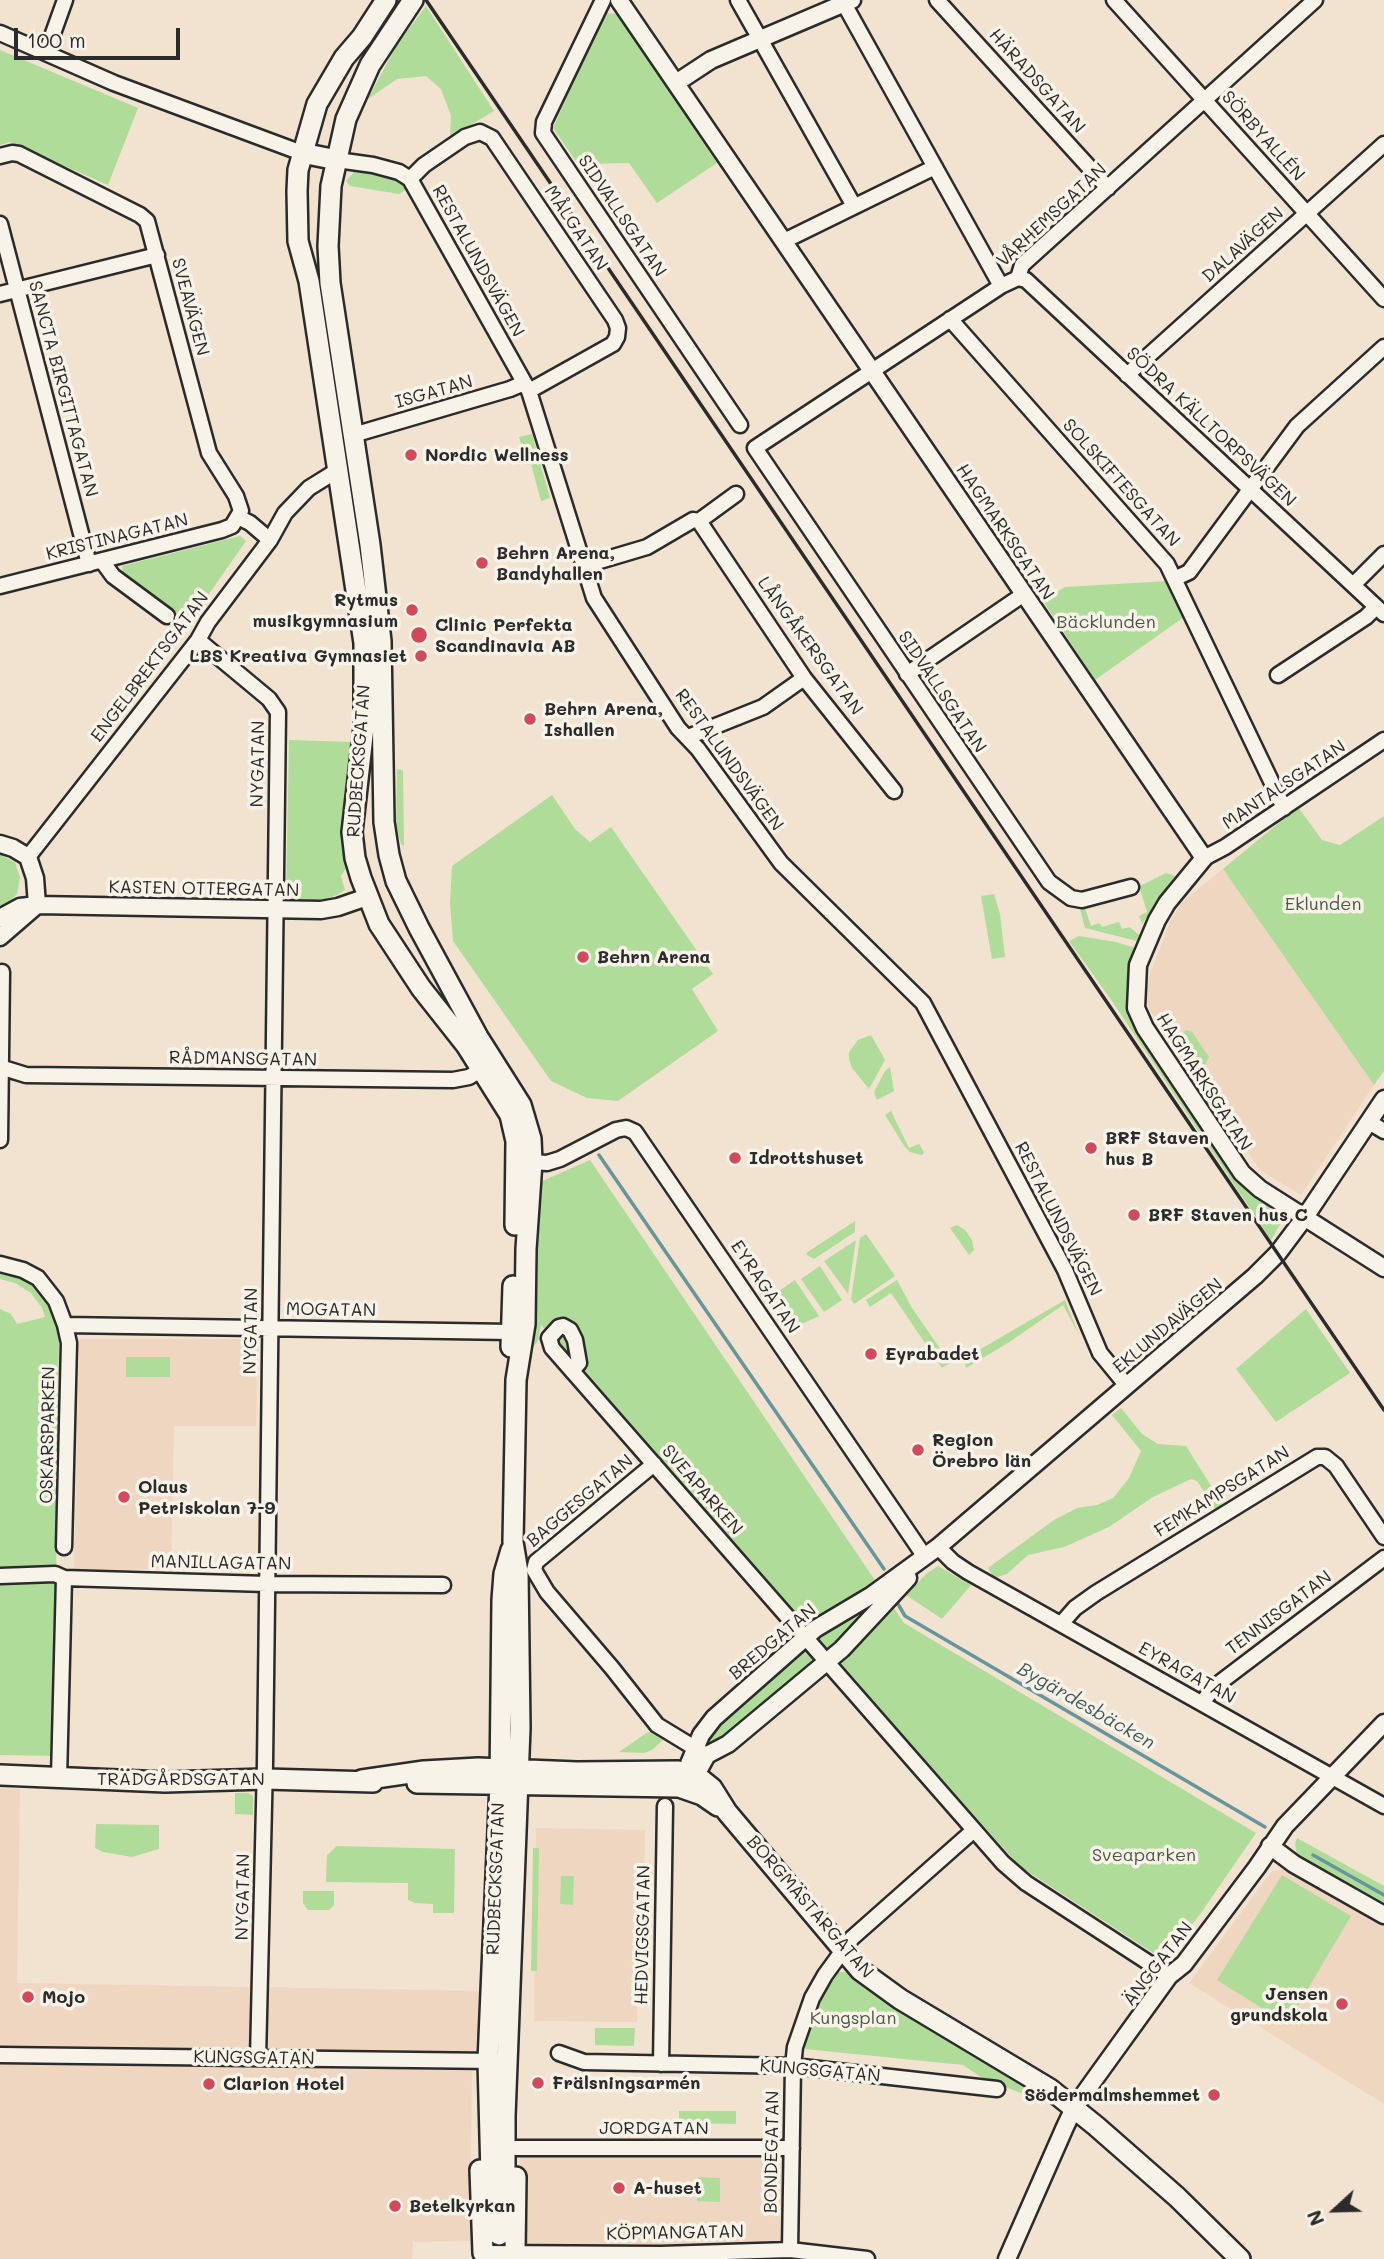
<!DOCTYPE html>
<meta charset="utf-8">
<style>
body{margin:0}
#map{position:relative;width:1384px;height:2259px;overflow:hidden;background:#f2e2d0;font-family:Mali,sans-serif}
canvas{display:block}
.north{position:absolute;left:1300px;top:2175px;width:70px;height:70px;-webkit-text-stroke:5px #f7f3e8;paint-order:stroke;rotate:248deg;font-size:19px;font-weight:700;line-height:28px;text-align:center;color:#2b2b2b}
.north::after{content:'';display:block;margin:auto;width:24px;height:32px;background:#2b2b2b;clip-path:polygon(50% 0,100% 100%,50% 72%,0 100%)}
.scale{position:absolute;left:14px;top:28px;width:166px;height:32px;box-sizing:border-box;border:4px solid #2b2b2b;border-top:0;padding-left:9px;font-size:21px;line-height:24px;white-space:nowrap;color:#2b2b2b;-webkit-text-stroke:5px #f7f3e8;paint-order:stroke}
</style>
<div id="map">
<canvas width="1384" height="2259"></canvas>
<div class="north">N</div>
<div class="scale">100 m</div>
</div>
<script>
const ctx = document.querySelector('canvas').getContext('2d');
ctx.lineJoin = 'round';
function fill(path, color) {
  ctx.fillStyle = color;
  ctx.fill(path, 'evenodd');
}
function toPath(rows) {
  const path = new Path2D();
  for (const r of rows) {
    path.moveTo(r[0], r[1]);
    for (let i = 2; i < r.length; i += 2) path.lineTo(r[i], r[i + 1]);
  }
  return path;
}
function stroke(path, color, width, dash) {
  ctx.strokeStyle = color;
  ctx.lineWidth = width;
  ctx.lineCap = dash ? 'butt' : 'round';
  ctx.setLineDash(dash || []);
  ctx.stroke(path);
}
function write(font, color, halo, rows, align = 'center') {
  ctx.font = font + ' Mali,sans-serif';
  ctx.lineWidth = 7;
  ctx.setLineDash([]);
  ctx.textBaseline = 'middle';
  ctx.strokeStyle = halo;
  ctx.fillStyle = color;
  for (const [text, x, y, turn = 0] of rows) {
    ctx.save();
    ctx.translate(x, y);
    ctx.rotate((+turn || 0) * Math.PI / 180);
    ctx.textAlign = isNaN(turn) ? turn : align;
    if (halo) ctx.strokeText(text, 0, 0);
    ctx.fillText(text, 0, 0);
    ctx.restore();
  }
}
fill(toPath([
 [1223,869,1374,1085,1301,1195,1260,1170,1151,1012,1146,999,1147,982,1170,922,1181,903],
 [79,1339,258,1339,256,1426,174,1426,171,1568,74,1572],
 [0,1788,20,1789,17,1983,482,1991,472,2076,470,2241,413,2242,412,2259,0,2259],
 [536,1828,645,1830,642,1961,638,1978,637,2022,534,2021],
 [1285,1869,1384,1921,1384,2104,1189,1983,1272,1871],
 [520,2149,789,2150,787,2201,790,2259,520,2259]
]), '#efd6c0');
fill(toPath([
 [426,6,494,111,450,137,451,116,441,89,426,76,397,79,368,99,396,46],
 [604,13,617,14,717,163,657,203,629,163,578,164,553,128],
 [0,50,138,108,108,185,10,142,0,145],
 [354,172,373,173,397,180,409,188,399,194,350,186,346,181],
 [532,434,550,498,541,501,531,464,527,465,519,437],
 [240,536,246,541,188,624,124,577,122,566],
 [1168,581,1184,617,1095,680,1043,601,1065,587],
 [289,740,353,742,350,862,341,876,345,890,337,895,320,901,286,900],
 [397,769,403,770,404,846,401,844,396,826],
 [552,795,575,829,590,842,611,827,713,974,692,989,718,1031,618,1101,587,1098,551,1081,453,941,450,903,452,866],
 [1298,807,1322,840,1340,845,1384,816,1384,1071,1374,1085,1223,869],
 [0,855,15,862,20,878,17,894,0,911],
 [1166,873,1175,876,1142,924,1139,916,1147,912,1140,889,1135,891,1134,889],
 [994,894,1000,914,1005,957,992,959,981,896],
 [1084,905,1091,926,1099,923,1102,927,1119,922,1122,929,1130,927,1139,935,1137,941,1085,928,1080,909],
 [1079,936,1116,942,1139,949,1129,994,1128,1011,1134,1027,1232,1171,1286,1214,1271,1240,1112,1001,1069,941],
 [1186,1030,1192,1032,1209,1057,1205,1065,1199,1063,1183,1038,1183,1033],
 [871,1035,885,1060,869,1089,852,1068,849,1059,849,1052,858,1040],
 [890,1067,894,1091,877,1100,874,1092,885,1071],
 [1198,1077,1203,1077,1216,1100,1215,1110,1226,1126,1225,1129,1192,1081],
 [891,1111,909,1148,919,1144,924,1152,922,1155,910,1152,905,1147,885,1115],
 [590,1160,904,1623,1256,1833,1201,1913,1164,1960,1019,1866,541,1325,538,1341,528,1353,535,1188,540,1182],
 [855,1221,855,1232,814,1259,807,1255,806,1253],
 [957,1225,965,1230,972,1240,974,1250,969,1255,950,1228],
 [866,1234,895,1276,854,1304,851,1299,860,1238],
 [856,1240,848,1294,824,1261],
 [820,1266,842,1300,824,1312,801,1279],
 [0,1271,20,1276,42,1291,50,1302,59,1333,54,1756,0,1755,0,1309,11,1314,17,1324,45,1317,42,1308,31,1293,15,1283,0,1279],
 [795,1280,819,1316,787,1331,766,1300],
 [897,1280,912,1308,950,1363,942,1368,891,1293,870,1307,866,1300],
 [1065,1300,1079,1335,1063,1305,1008,1343,966,1368,964,1360,967,1357],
 [1306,1309,1350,1373,1276,1422,1236,1369],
 [126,1357,170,1357,170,1377,126,1377],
 [1121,1408,1142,1434,1158,1444,1186,1446,1225,1508,1218,1513,1197,1481,1191,1479,1153,1497,1109,1527,1064,1547,1028,1555,1007,1574,994,1578,988,1568,1054,1520,1077,1508,1097,1505,1113,1498,1129,1478,1141,1451,1112,1415],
 [938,1566,971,1585,942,1619,906,1595,926,1574],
 [803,1648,815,1663,743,1726,707,1748,703,1745,710,1729],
 [648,1732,652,1732,663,1740,652,1750,644,1753,619,1752],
 [235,1793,248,1793,253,1796,253,1815,235,1814],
 [96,1824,159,1825,159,1849,132,1857,103,1852,95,1848],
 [1297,1838,1384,1886,1384,1907,1297,1854,1295,1844],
 [337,1846,455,1849,454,1913,433,1913,433,1904,415,1903,408,1900,408,1883,326,1882,327,1855],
 [533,1848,539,1848,537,1971,531,1971],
 [1282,1875,1351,1916,1287,2024,1217,1980],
 [561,1876,574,1876,573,1905,560,1904],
 [303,1891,334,1891,334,1905,329,1910,308,1910,303,1903],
 [839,1972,847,1972,856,1977,1028,2087,1034,2094,1029,2096,984,2079,963,2065,805,2049,804,2044,814,2012,831,1979],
 [595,2028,635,2028,634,2046,595,2045],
 [679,2111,736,2111,736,2124,679,2123],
 [698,2177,720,2178,720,2202,697,2201]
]), '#b0dc9a');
stroke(toPath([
 [599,1155,884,1569],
 [898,1604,905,1616,1265,1827],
 [1313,1855,1384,1895]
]), '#66969c', 3.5);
const minor = toPath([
 [603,0,544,122,543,133,740,425],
 [738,0,854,206],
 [842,0,1001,286],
 [937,0,1108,188],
 [1114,0,1384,299],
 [0,33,114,83,302,153],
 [46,53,65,0],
 [0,156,12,153,19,154,140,215,147,221,209,453,236,496,241,511,232,526,222,530,0,586],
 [337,160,373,165,399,172,410,179,529,391,594,598,678,728,698,749,781,863,923,1003,1065,1270,1100,1353,1127,1386],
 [410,179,424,165,465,137,480,132,492,138,615,320,618,328,617,337,613,344,529,391],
 [0,224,89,564],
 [784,241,935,167],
 [1018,278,1001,286,755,448,1049,882,1071,898,1082,900,1131,887],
 [1018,278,1026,280,1384,614],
 [1018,278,1022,265,1315,0],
 [0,294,157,255],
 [950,319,1167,564,1284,808],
 [1127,375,1384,144],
 [353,435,510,389,524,383],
 [238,517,250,523,270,540],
 [699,521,804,678,894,791],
 [102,561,113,576,167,616],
 [583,566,647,547,693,520,699,521,736,494],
 [1176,578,1189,572,1297,426,1384,347],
 [1353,585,1384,554],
 [198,640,269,699,278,712,265,1763,258,2058],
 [907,674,1024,594],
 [1278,675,1366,617,1376,607],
 [688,737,763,707,804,678],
 [28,857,198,640,208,622,270,540,285,513,309,488,338,470],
 [1204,858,1225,847,1384,740],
 [0,1067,26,1075,453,1080,469,1077,482,1069],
 [1369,1122,1384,1131],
 [0,1140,2,972],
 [532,1162,547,1163,560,1159,616,1130,626,1128,635,1132,925,1557],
 [0,1264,23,1270,38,1278,56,1301,65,1325,69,1343,64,1547],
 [65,1325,511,1332],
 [572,1371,579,1363,575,1340,570,1330,563,1326,559,1327,549,1338,552,1348,1003,1863,1026,1883,1169,1976],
 [654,1464,536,1562,534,1570,547,1592,612,1668,657,1725,703,1753],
 [938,1547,953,1562,968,1572,1384,1806],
 [0,1576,55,1574,64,1578,267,1584,443,1585],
 [1061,1624,1075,1608,1096,1593,1317,1457,1325,1457,1336,1466,1384,1537],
 [1202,1703,1214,1687,1384,1558],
 [59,1778,64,1578],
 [559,2053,584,2062,793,2066,997,2089],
 [0,2055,496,2061],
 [661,2064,665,1806],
 [516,2148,792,2148],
 [790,2250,793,2066,795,2047,812,1998,825,1975,852,1938,974,1830],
 [483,2259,483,2253,661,2254,790,2250,867,2259]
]);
const tertiary = toPath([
 [619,0,1204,858,1167,903,1157,920,1138,965,1136,1008,1145,1028,1242,1173,1260,1189,1384,1268],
 [676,83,711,60,852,0],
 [0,844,13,848,28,857,35,878,37,905],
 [0,918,20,907,37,905,321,910,338,907,367,897],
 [0,937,37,905],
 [686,1771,701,1735,714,1718,815,1629,872,1595,938,1547,1255,1276,1278,1253,1305,1217,1384,1099],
 [696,1775,707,1755,728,1744,842,1649,908,1578],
 [1270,1846,1294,1864,1384,1915],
 [1007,2259,1065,2127,1074,2108,1094,2080,1169,1976,1184,1964,1257,1867,1285,1826,1384,1723]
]);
const secondary = toPath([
 [386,0,362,37,344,58,317,104,298,170,297,191,298,241,309,281,364,643,364,727,352,832,355,858,361,878,379,924,421,988,466,1045,510,1115,516,1141,515,1225],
 [413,0,370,65,346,119,331,186,328,246,330,283,370,545,381,641,384,822,389,855,396,881,419,928,478,1037,521,1105,531,1139,532,1162,526,1249,525,1324,516,1380,513,1542,518,1572,520,1728,505,2116,505,2186,500,2215,499,2235],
 [302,153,337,160],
 [511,1347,513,1286],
 [0,1775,165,1782,265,1779,373,1782],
 [362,1780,424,1771,478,1768,577,1772,678,1771,696,1775,712,1788,727,1812,860,1970,900,1999,1050,2089,1096,2126,1177,2197,1240,2259],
 [417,1783,679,1787,702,1795,718,1806],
 [480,2170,483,2253],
 [498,2207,491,2175,488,2061,500,1784,502,1600,504,1574,511,1550],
 [515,2253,516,2177]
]);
stroke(minor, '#2b2b2b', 19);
stroke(tertiary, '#2b2b2b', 21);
stroke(secondary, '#2b2b2b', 24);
stroke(minor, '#f7f3e8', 14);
stroke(tertiary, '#f7f3e8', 16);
stroke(secondary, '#f7f3e8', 19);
stroke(toPath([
 [426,0,1384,1410]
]), '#2b2b2b', 3.5);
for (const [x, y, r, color] of [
 [411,455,7,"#d1495b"],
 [482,563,7,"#d1495b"],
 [412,610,7,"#d1495b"],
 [419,635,9,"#d1495b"],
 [421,656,7,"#d1495b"],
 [530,719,7,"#d1495b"],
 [583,957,7,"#d1495b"],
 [1091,1148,7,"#d1495b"],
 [735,1158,7,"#d1495b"],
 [1134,1215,7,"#d1495b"],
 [871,1354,7,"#d1495b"],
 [918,1450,7,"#d1495b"],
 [124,1497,7,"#d1495b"],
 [28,1997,7,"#d1495b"],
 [1342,2004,7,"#d1495b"],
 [538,2083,7,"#d1495b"],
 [209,2084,7,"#d1495b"],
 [1214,2095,7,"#d1495b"],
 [619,2188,7,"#d1495b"],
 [395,2206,7,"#d1495b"]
]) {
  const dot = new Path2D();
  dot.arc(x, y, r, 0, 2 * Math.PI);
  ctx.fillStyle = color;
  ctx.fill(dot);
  stroke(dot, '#f7f3e8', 2.5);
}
write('18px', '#2b2b2b', '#f7f3e8', [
 ["HÄRADSGATAN",1037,81,48],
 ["SÖRBYALLÉN",1263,136,48],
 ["VÅRHEMSGATAN",1052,215,-43],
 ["SIDVALLSGATAN",622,216,56],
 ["MÅLGATAN",576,228,56],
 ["DALAVÄGEN",1243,245,-42],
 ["RESTALUNDSVÄGEN",478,261,61],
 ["SVEAVÄGEN",190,307,75],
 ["SANCTA BIRGITTAGATAN",63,389,75],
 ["ISGATAN",434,392,-16],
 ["SÖDRA KÄLLTORPSVÄGEN",1211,427,43],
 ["SOLSKIFTESGATAN",1121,483,48],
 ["HAGMARKSGATAN",1005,532,56],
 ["KRISTINAGATAN",117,537,-14],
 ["LÅNGÅKERSGATAN",810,646,54],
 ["ENGELBREKTSGATAN",150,667,-53],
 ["SIDVALLSGATAN",942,692,56],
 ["RESTALUNDSVÄGEN",729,760,54],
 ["RUDBECKSGATAN",359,761,-86],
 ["NYGATAN",258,764,-89],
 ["MANTALSGATAN",1284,785,-34],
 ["KASTEN OTTERGATAN",204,889,1],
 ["RÅDMANSGATAN",243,1059,1],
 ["HAGMARKSGATAN",1204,1082,57],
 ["RESTALUNDSVÄGEN",1058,1219,63],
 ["EYRAGATAN",765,1287,56],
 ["MOGATAN",331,1310,1],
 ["EKLUNDAVÄGEN",1168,1326,-40],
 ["NYGATAN",251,1331,-89],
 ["OSKARSPARKEN",48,1435,-89],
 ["SVEAPARKEN",702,1490,49],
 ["FEMKAMPSGATAN",1222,1492,-32],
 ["BAGGESGATAN",580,1501,-40],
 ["MANILLAGATAN",221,1563,1],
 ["TENNISGATAN",1279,1613,-37],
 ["BREDGATAN",773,1642,-40],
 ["EYRAGATAN",1187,1673,29],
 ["TRÄDGÅRDSGATAN",181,1779],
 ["RUDBECKSGATAN",496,1879,-88],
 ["NYGATAN",243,1897,-89],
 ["BORGMÄSTARGATAN",810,1907,49],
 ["HEDVIGSGATAN",643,1935,-89],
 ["ÄNGGATAN",1158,1964,-52],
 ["KUNGSGATAN",254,2058,1],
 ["KUNGSGATAN",820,2071,5],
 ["JORDGATAN",654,2128],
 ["BONDEGATAN",772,2152,-89],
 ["KÖPMANGATAN",675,2233,-1]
]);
write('bold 18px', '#2b2b2b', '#f7f3e8', [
 ["Nordic Wellness",425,455],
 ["Behrn Arena,",496,553],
 ["Bandyhallen",496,574],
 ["Rytmus",398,600,"right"],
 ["musikgymnasium",398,621,"right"],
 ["Clinic Perfekta",435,625],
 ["Scandinavia AB",435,646],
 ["LBS Kreativa Gymnasiet",407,656,"right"],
 ["Behrn Arena,",544,709],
 ["Ishallen",544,730],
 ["Behrn Arena",597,957],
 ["BRF Staven",1105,1138],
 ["hus B",1105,1159],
 ["Idrottshuset",749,1158],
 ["BRF Staven hus C",1148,1215],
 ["Eyrabadet",885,1354],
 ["Region",932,1440],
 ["Örebro län",932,1461],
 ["Olaus",138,1487],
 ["Petriskolan 7-9",138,1508],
 ["Jensen",1328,1994,"right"],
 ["grundskola",1328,2015,"right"],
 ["Mojo",42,1997],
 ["Frälsningsarmén",552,2083],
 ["Clarion Hotel",223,2084],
 ["Södermalmshemmet",1200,2095,"right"],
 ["A-huset",633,2188],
 ["Betelkyrkan",409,2206]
], 'left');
write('18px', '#4c5747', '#f7f3e8', [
 ["Bäcklunden",1106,622],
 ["Eklunden",1323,904],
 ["Sveaparken",1144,1855],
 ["Kungsplan",853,2018]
]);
write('italic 19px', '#44585a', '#f7f3e8', [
 ["Bygärdesbäcken",1086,1706,30]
]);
</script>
